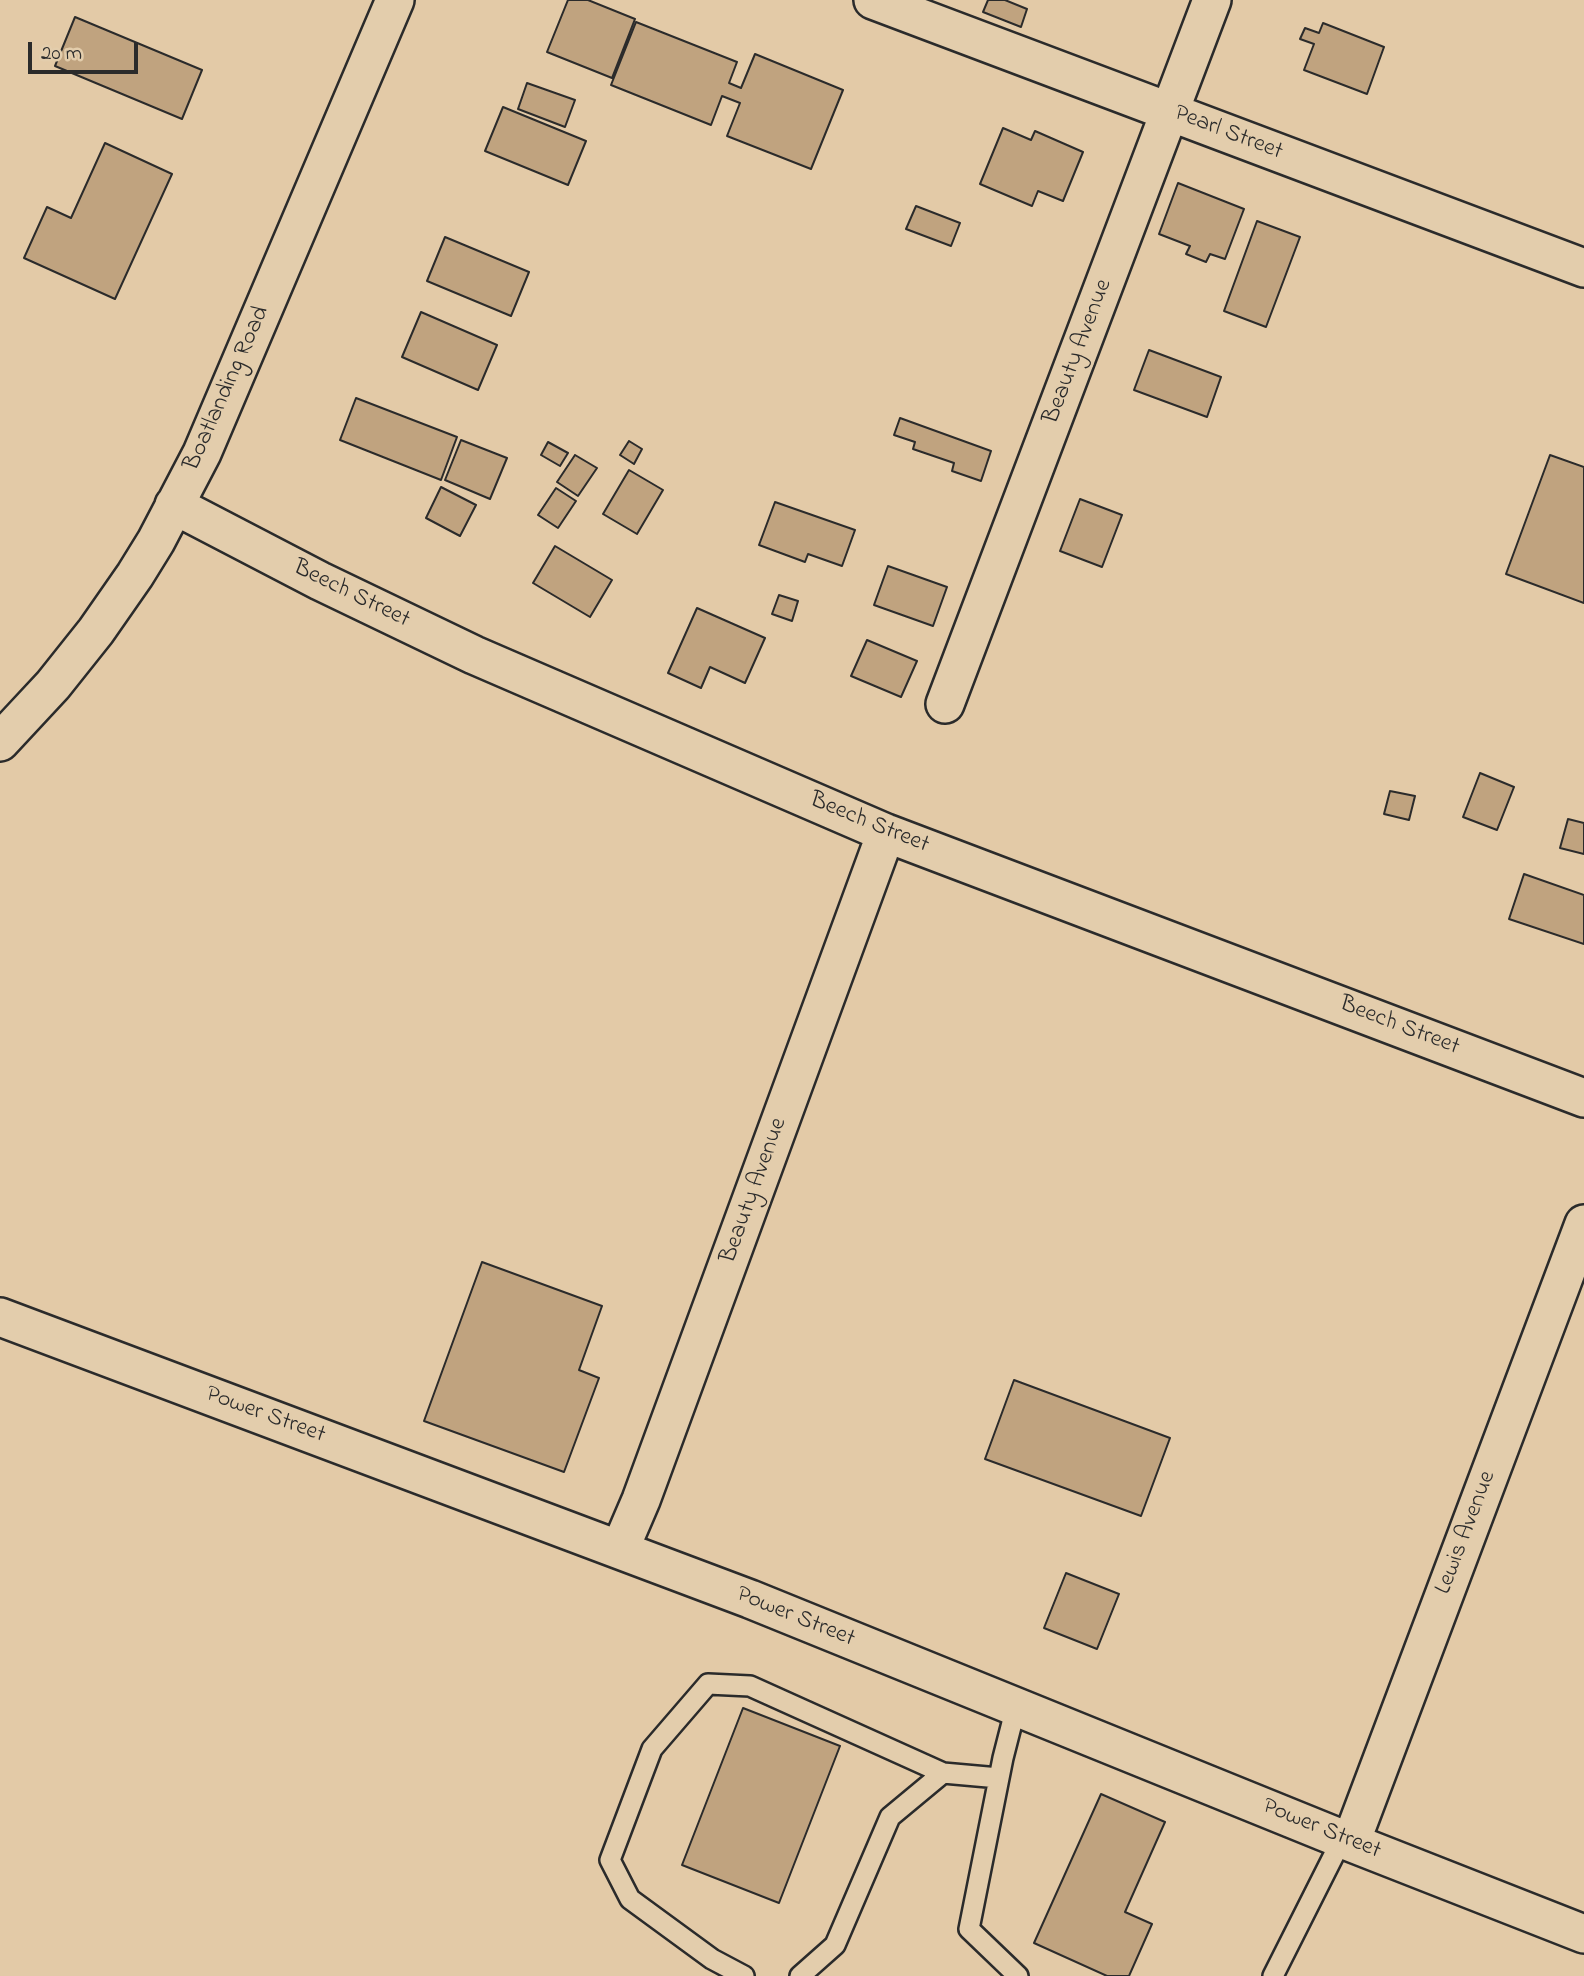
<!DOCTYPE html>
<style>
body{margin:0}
#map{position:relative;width:1584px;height:1976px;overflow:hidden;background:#e3caa7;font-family:"Indie Flower",sans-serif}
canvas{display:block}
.scale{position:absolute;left:28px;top:42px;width:110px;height:32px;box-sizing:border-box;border:4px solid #2b2b2b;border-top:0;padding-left:9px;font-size:21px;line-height:24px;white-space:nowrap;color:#2b2b2b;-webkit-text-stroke:5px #e3cdac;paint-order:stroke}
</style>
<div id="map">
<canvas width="1584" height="1976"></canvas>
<div class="scale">20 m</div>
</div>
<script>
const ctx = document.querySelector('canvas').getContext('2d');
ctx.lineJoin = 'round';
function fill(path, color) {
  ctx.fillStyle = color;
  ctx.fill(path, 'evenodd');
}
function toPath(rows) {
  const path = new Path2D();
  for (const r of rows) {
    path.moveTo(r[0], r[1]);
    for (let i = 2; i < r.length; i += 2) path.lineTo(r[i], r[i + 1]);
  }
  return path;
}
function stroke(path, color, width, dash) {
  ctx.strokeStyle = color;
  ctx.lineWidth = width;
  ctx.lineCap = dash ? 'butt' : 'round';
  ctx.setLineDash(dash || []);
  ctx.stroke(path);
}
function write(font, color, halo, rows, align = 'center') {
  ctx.font = font + ' "Indie Flower",sans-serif';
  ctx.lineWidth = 5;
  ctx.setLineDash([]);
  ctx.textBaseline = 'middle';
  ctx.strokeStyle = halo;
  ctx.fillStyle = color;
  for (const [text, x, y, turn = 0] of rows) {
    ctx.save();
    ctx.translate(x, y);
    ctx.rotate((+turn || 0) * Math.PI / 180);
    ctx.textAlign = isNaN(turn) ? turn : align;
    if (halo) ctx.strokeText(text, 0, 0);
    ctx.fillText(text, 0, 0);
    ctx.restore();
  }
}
const building = toPath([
 [568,0,588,0,635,19,612,78,547,52,568,0],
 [988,0,1005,0,1027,9,1021,27,983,12,988,0],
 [75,17,202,70,182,119,55,66,75,17],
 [636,22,737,62,729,83,741,88,755,54,843,90,811,169,727,136,740,103,722,96,711,125,611,85,636,22],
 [1323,23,1384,47,1367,94,1304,70,1314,44,1300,39,1305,28,1319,33,1323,23],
 [527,83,575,100,565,127,518,109,527,83],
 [503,107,586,141,568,185,485,151,503,107],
 [1003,128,1031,140,1035,131,1083,152,1063,201,1038,191,1032,206,980,184,1003,128],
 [105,143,172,174,115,299,24,258,47,207,71,218,105,143],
 [1178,183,1244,209,1225,259,1210,254,1206,262,1186,254,1190,246,1159,234,1178,183],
 [916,206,960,223,951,246,906,229,916,206],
 [1257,221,1300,237,1266,327,1224,311,1257,221],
 [445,237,529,272,511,316,427,281,445,237],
 [421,312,497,345,478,390,402,357,421,312],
 [1149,350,1221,377,1207,417,1134,390,1149,350],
 [356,398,457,437,441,480,340,440,356,398],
 [900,418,991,451,981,481,952,471,954,463,913,449,915,442,894,435,900,418],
 [461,440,507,458,490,499,445,480,461,440],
 [629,441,642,449,634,464,620,455,629,441],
 [548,442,568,453,560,466,541,455,548,442],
 [575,455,597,468,578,496,557,482,575,455],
 [1550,455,1584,467,1584,603,1506,574,1550,455],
 [629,470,663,490,637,534,603,514,629,470],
 [441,487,476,505,460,536,426,518,441,487],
 [556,488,576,501,558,528,538,515,556,488],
 [1080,499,1122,515,1102,567,1060,551,1080,499],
 [775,502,855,530,842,566,808,554,805,562,759,545,775,502],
 [555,546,612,580,590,617,533,583,555,546],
 [888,566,947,587,933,626,874,605,888,566],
 [779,595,798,601,792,621,772,614,779,595],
 [697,608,765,638,745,683,710,667,701,688,668,673,697,608],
 [867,640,917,661,901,697,851,676,867,640],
 [1480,773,1514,787,1497,830,1463,817,1480,773],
 [1390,791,1415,796,1409,820,1384,814,1390,791],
 [1568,819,1584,823,1584,854,1560,848,1568,819],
 [1524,874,1584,895,1584,944,1509,919,1524,874],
 [482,1262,602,1306,579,1370,599,1378,564,1472,424,1421,482,1262],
 [1014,1380,1170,1438,1141,1516,985,1459,1014,1380],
 [1066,1573,1119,1594,1097,1649,1044,1628,1066,1573],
 [743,1708,840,1746,779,1903,682,1865,743,1708],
 [1101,1794,1165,1822,1125,1912,1152,1924,1129,1976,1107,1976,1034,1943,1101,1794]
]);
fill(building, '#c0a37f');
stroke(building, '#2b2b2b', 2);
const lane = toPath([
 [1016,1707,1003,1758,969,1929,1018,1976],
 [744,1976,712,1959,630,1899,610,1860,652,1749,708,1684,750,1686,943,1773,999,1778],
 [800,1976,835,1945,890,1817,943,1773],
 [1273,1976,1342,1839]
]);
const street = toPath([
 [873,0,1584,268],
 [174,505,320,581,474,655,886,833,1584,1098],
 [945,704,1212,0],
 [0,742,53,685,96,631,135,575,156,541,202,453,395,0],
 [0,1317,750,1599,1342,1839,1584,1934],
 [620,1549,641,1500,886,833],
 [1351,1842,1584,1224]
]);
stroke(lane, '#2b2b2b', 24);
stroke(street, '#2b2b2b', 42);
stroke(lane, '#e3cdac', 19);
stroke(street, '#e3cdac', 37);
write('24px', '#2b2b2b', '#e3cdac', [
 ["Pearl Street",1228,134,21],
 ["Beauty Avenue",1079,352,-69],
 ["Boatlanding Road",228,389,-66],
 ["Beech Street",351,595,26],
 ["Beech Street",869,824,22],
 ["Beech Street",1399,1027,21],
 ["Beauty Avenue",755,1191,-70],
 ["Power Street",265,1416,20],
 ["Lewis Avenue",1467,1533,-69],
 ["Power Street",795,1618,22],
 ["Power Street",1321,1830,22]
]);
</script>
